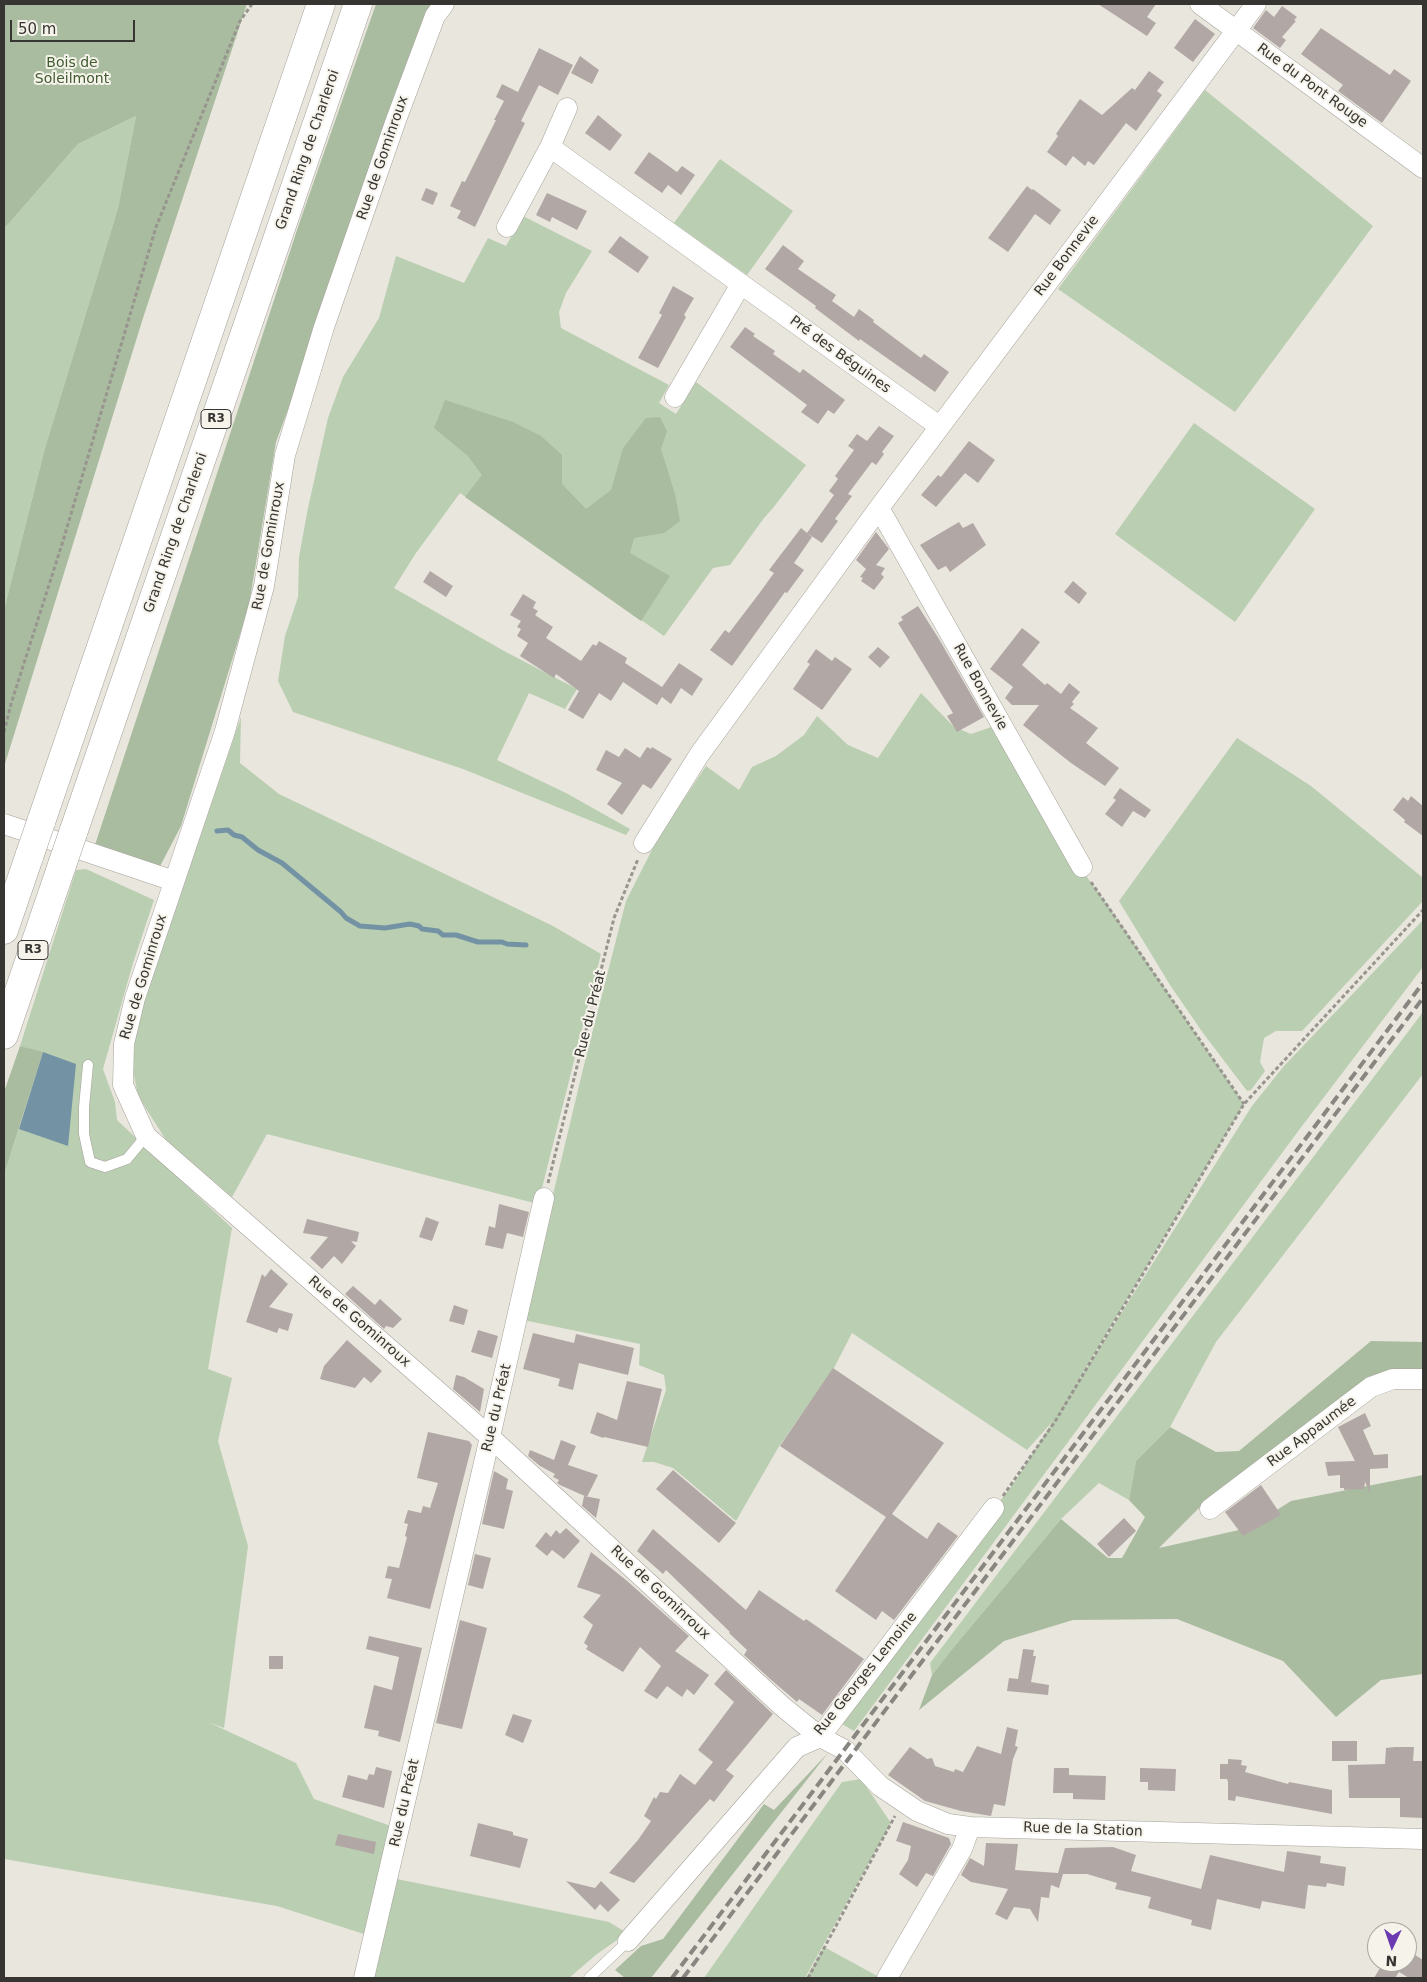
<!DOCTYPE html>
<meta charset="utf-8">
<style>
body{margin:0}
#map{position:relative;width:1427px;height:1982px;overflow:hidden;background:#e9e6dd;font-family:"DejaVu Sans",sans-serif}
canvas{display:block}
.frame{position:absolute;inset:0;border:5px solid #363532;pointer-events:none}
.north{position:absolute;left:1367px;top:1922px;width:50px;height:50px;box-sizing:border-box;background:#f6f3eb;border:1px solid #a9a7a1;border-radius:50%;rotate:183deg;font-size:14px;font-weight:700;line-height:20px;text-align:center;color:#363532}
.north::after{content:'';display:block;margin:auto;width:18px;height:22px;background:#6b3ab1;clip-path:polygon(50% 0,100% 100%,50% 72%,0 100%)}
.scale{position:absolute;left:10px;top:20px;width:125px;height:22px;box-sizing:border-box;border:2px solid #363532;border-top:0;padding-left:6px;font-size:15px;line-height:18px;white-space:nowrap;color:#363532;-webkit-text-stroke:4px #f6f3eb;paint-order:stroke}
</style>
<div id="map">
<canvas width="1427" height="1982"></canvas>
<div class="frame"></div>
<div class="north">N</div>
<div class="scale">50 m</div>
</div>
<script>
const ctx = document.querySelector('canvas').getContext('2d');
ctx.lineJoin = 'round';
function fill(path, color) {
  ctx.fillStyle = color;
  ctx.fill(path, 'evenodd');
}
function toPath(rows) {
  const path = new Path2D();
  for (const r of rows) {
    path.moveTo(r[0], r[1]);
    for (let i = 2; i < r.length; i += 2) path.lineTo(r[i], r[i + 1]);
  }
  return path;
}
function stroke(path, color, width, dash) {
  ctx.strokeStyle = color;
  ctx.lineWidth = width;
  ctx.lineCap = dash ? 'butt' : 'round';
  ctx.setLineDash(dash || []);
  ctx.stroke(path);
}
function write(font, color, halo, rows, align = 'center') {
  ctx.font = font + ' "DejaVu Sans",sans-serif';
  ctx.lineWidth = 4;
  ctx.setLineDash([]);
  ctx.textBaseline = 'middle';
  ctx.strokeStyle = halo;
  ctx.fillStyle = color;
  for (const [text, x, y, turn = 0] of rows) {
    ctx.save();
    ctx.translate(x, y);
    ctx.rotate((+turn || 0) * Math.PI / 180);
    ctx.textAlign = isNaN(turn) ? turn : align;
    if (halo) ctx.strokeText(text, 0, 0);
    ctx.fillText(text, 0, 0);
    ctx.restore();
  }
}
fill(toPath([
 [1205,90,1373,226,1235,412,1058,289],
 [136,116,118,208,45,448,4,610,4,229,78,144],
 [720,159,793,211,747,275,674,223],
 [523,216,592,251,566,293,559,312,561,328,669,385,659,403,676,414,696,382,806,465,773,508,764,518,730,565,713,568,664,636,460,493,416,553,394,588,504,651,577,689,565,709,529,693,497,760,566,793,630,829,626,835,463,769,293,712,278,681,285,636,298,597,299,557,308,508,328,418,343,377,379,318,396,256,464,283,488,238,506,246],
 [1194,423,1315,509,1235,622,1115,534],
 [921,693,954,727,971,734,1000,724,1055,834,1109,907,1244,1104,1069,1396,1252,1106,1284,1066,1423,920,1423,967,1302,1126,854,1731,840,1723,893,1643,1016,1480,1053,1421,1027,1450,852,1333,834,1368,778,1448,736,1521,673,1468,654,1462,642,1462,666,1390,664,1375,639,1365,640,1344,523,1320,583,1069,626,901,658,838,706,766,739,790,752,767,776,756,804,735,817,716,848,745,878,758],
 [241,717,240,763,279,794,553,926,601,954,538,1204,267,1134,232,1197,166,1140,138,1096,133,1070,136,1022],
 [1237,738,1311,786,1423,878,1423,901,1302,1031,1276,1031,1264,1038,1260,1062,1265,1071,1251,1090,1247,1091,1203,1033,1170,985,1119,901],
 [86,869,154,900,133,963,103,1069,115,1102,117,1120,232,1228,208,1369,232,1378,218,1441,248,1546,224,1728,208,1722,296,1763,314,1799,391,1826,367,1935,277,1906,4,1859,4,1175,43,1053,20,1046,76,870],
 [1423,1012,1423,1074,1216,1342,1170,1427,1136,1461,1129,1500,1099,1483,1061,1519,953,1648,932,1675,930,1663],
 [861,1779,891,1823,805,1978,704,1978,842,1782],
 [392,1878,609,1922,627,1933,597,1954,569,1978,370,1978],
 [824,1947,881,1978,806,1978]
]), '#baceb2');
fill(toPath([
 [4,4,247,4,143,318,4,767,4,610,45,448,118,208,136,116,78,144,4,229],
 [376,4,431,4,397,116,276,442,249,605,181,826,156,874,94,848,299,224],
 [445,400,513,422,541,436,562,455,562,484,586,509,611,490,623,448,646,418,660,417,667,431,661,449,675,494,680,521,664,533,634,538,630,553,670,576,641,621,465,497,482,475,468,456,434,428],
 [20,1046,43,1052,4,1175,4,1092],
 [1371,1341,1423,1342,1423,1370,1388,1370,1358,1386,1211,1496,1159,1548,1248,1528,1291,1501,1423,1475,1423,1674,1381,1680,1336,1717,1283,1661,1177,1619,1073,1620,1004,1641,919,1710,932,1675,953,1648,1061,1519,1108,1558,1122,1558,1145,1517,1129,1500,1136,1461,1170,1427,1216,1452,1239,1451],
 [828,1753,651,1978,625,1978,615,1970,641,1946,663,1939,764,1804,774,1810]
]), '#a9bca0');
fill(toPath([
 [43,1052,76,1064,68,1146,19,1129]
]), '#7393a5');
stroke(toPath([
 [217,831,228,830,234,835,242,837,258,850,282,863,341,912,346,918,360,926,385,928,410,924,419,926,422,929,438,931,443,935,456,935,478,942,502,942,507,944,526,945]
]), '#7393a5', 5);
fill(toPath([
 [1098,4,1156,4,1147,17,1156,23,1147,36],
 [1282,6,1297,17,1294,20,1296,21,1282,37,1286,40,1280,48,1253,28,1266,10,1274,17],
 [1195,19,1215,34,1193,62,1174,48],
 [1321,28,1390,75,1394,69,1411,81,1382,123,1338,91,1343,85,1301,54],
 [539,48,573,65,558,95,539,85,521,121,525,123,475,227,457,218,461,211,450,206,462,181,465,182,496,120,494,120,504,101,496,97,502,84,518,92],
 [580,56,599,70,592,84,571,73],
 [1149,71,1164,82,1157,91,1162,95,1136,131,1126,123,1094,165,1088,161,1085,166,1073,156,1066,166,1047,152,1058,136,1056,134,1080,99,1102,115,1132,88,1135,90],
 [598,115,622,135,610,151,585,133],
 [649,152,677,172,682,166,695,175,681,195,668,185,662,193,634,173],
 [1027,186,1032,190,1033,189,1061,210,1050,225,1035,214,1008,252,988,238],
 [426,188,438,193,433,205,421,200],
 [547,193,587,211,577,230,552,217,550,222,536,215],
 [620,236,649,257,638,273,608,252],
 [783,245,804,261,798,269,836,295,832,301,854,317,859,309,874,320,873,322,921,358,924,354,949,372,935,392,860,339,859,341,815,308,816,306,765,269],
 [673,286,694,298,684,315,686,317,658,368,638,358,662,315,659,313],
 [745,327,755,334,753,336,775,351,773,354,800,373,803,369,845,400,834,414,828,410,818,424,801,412,807,405,730,347],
 [879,426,894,436,882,452,884,454,876,465,872,462,848,494,852,496,835,519,838,521,822,543,807,533,834,495,829,491,838,479,835,476,854,450,848,446,857,434,867,441],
 [969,441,995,460,978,483,965,473,936,507,921,495,938,475,941,477],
 [959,522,963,528,973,523,986,545,950,572,946,566,938,570,920,545],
 [801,528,812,537,794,563,804,570,787,593,785,592,732,666,710,650,725,630,729,633,758,595,774,573,769,570],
 [876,532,889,549,876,565,885,568,881,574,884,577,874,590,861,581,863,578,860,577,866,569,856,560],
 [430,571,453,586,446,597,423,582],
 [1073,581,1087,593,1079,604,1064,592],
 [523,594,536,602,533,608,538,611,535,615,553,627,546,638,581,661,593,644,596,646,599,641,627,658,625,663,662,687,679,663,703,679,692,696,681,688,671,704,662,697,657,705,623,682,611,701,599,693,583,719,568,710,579,691,556,674,554,678,520,656,528,643,517,636,521,629,517,627,521,621,510,615],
 [918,606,939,639,984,717,957,732,947,716,953,713,898,623,903,620,901,617],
 [1022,628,1040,642,1022,665,1045,685,1047,683,1061,694,1069,683,1080,692,1072,702,1074,704,1070,708,1098,728,1086,743,1119,768,1105,786,1071,763,1023,725,1039,705,1012,705,1005,698,1013,687,990,669],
 [878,647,890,657,880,668,868,657],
 [816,649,832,661,835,657,852,669,822,710,793,689,810,664,807,662],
 [647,747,651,749,652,747,672,759,651,789,643,784,622,815,607,804,622,783,596,770,606,750,619,757,625,748,640,758],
 [1120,788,1151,810,1145,818,1133,811,1122,827,1105,814,1116,800,1113,798],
 [1411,796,1423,806,1423,836,1404,822,1405,820,1393,810,1403,797,1408,801],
 [499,1204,529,1212,523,1237,507,1233,503,1249,485,1245,489,1226,495,1228],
 [426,1217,439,1222,432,1241,419,1237],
 [307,1219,359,1232,357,1242,351,1241,356,1246,342,1264,334,1256,322,1269,310,1258,328,1237,303,1233],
 [271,1269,288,1284,269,1307,293,1314,288,1331,279,1328,277,1333,246,1322,262,1274,265,1277],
 [353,1286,375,1305,380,1299,402,1319,393,1328,386,1326,384,1329,345,1294],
 [454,1305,468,1310,464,1325,449,1321],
 [478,1330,498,1336,492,1358,471,1352],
 [533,1333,574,1343,576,1334,634,1348,628,1375,579,1363,573,1390,558,1386,560,1379,523,1369],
 [347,1340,382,1371,371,1383,364,1377,355,1388,320,1379,324,1366],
 [833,1368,944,1443,892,1514,927,1539,938,1522,958,1536,894,1620,882,1611,876,1620,835,1591,886,1517,780,1446],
 [456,1375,464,1377,484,1389,480,1412,453,1389],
 [627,1381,662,1389,648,1447,604,1437,603,1438,590,1433,597,1412,617,1420],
 [1365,1413,1371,1426,1363,1430,1374,1455,1388,1454,1388,1468,1370,1469,1370,1493,1365,1482,1364,1489,1344,1490,1344,1488,1340,1488,1340,1475,1328,1476,1325,1462,1355,1461,1338,1427],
 [428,1432,469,1441,472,1445,430,1609,387,1598,392,1579,385,1578,388,1566,399,1568,407,1537,405,1536,408,1524,404,1523,408,1510,421,1513,423,1506,430,1508,438,1483,417,1478],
 [561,1440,576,1446,568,1465,598,1475,587,1497,560,1485,557,1483,559,1480,553,1477,555,1474,540,1466,528,1456,530,1450,554,1460],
 [673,1470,736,1523,719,1543,656,1489],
 [494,1471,508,1479,506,1489,513,1491,504,1529,482,1524],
 [1261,1485,1281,1515,1243,1536,1225,1512],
 [584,1496,600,1499,596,1518,582,1506],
 [1124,1518,1136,1531,1109,1557,1097,1544],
 [566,1528,580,1541,564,1559,552,1550,547,1556,535,1546,546,1532,551,1537,556,1530,560,1534],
 [653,1529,746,1610,759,1590,804,1621,806,1619,864,1659,822,1715,799,1699,797,1702,769,1678,744,1655,747,1650,729,1633,730,1632,666,1570,663,1574,637,1551],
 [591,1552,626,1580,689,1636,675,1651,709,1675,694,1695,687,1689,682,1697,667,1686,657,1699,644,1691,661,1666,640,1647,623,1672,586,1649,588,1646,584,1643,593,1625,583,1617,601,1595,577,1587],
 [475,1554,491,1558,483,1589,468,1585],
 [460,1620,487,1628,462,1729,436,1723],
 [369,1636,422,1648,400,1742,378,1736,379,1731,364,1728,374,1685,392,1690,399,1657,366,1649],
 [1023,1649,1034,1650,1033,1656,1036,1656,1031,1682,1049,1685,1048,1695,1007,1691,1009,1678,1018,1679],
 [269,1656,283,1656,283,1669,269,1669],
 [726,1670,773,1714,726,1770,734,1776,714,1802,710,1799,634,1883,609,1873,638,1840,651,1821,644,1816,654,1797,656,1799,660,1792,668,1793,680,1774,695,1785,713,1762,698,1750,734,1702,714,1684],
 [513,1714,532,1720,523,1743,505,1735],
 [1007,1727,1018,1730,1015,1746,1018,1747,1013,1759,1005,1806,994,1804,991,1816,961,1811,925,1801,888,1775,910,1747,927,1759,932,1758,935,1766,954,1772,955,1769,963,1772,977,1746,1001,1754],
 [1332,1741,1357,1741,1357,1761,1332,1761],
 [1395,1747,1414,1747,1413,1761,1423,1761,1423,1818,1400,1817,1400,1798,1349,1798,1348,1765,1385,1764,1386,1748],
 [1228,1759,1242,1760,1241,1765,1247,1766,1245,1772,1288,1784,1289,1782,1332,1790,1332,1814,1236,1796,1235,1801,1228,1800,1228,1782,1227,1779,1220,1779,1220,1764,1228,1764],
 [376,1767,392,1771,384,1808,342,1797,348,1775,367,1780,369,1774,374,1775],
 [1054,1768,1069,1768,1069,1775,1106,1776,1105,1800,1073,1799,1073,1793,1053,1793],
 [1140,1768,1176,1769,1175,1791,1148,1790,1148,1782,1140,1782],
 [903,1822,949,1838,951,1844,933,1876,926,1873,917,1887,899,1874,908,1860,911,1846,896,1841],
 [478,1823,513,1832,513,1835,528,1839,520,1868,470,1856],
 [338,1834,376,1842,374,1854,335,1845],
 [986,1843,1018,1844,1015,1870,1058,1873,1065,1848,1113,1847,1136,1855,1131,1871,1201,1889,1210,1855,1284,1872,1287,1851,1321,1856,1320,1863,1346,1867,1344,1886,1327,1883,1326,1887,1308,1885,1305,1909,1262,1901,1260,1909,1217,1899,1211,1930,1191,1925,1192,1920,1148,1908,1151,1897,1115,1889,1117,1883,1087,1874,1063,1874,1059,1888,1051,1885,1049,1898,1041,1897,1038,1922,1030,1909,1014,1907,1007,1920,995,1914,1008,1889,971,1882,961,1875,970,1858,984,1866],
 [566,1881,595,1888,601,1881,620,1900,608,1912,600,1904,595,1910],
 [1407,1950,1423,1960,1423,1978,1409,1978,1399,1972,1395,1978,1374,1978,1383,1963,1381,1962,1407,1962]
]), '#b1a7a5');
const service = toPath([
 [88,1065,84,1107,84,1134,90,1162,105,1167,127,1159,146,1136],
 [589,1978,628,1941]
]);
const minor = toPath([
 [444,4,435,16,396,120,324,327,285,455,264,586,225,731,135,998,124,1044,123,1085,146,1136,490,1437,783,1707,820,1737,845,1750,880,1786,917,1811,948,1824,970,1827,1423,1839],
 [1200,4,1423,168],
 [550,147,939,426],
 [507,227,550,147,567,108],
 [675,397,741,284],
 [879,508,1082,867],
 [4,824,174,881],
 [644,843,699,755,879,508,1256,4],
 [1210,1509,1371,1387,1393,1379,1423,1379],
 [628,1941,797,1747,820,1737,994,1508],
 [364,1978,490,1437,544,1198],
 [887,1978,962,1849,970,1827]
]);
const motorway = toPath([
 [41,822,321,4],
 [73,833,358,4],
 [4,930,30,854],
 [4,1035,62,865]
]);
stroke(service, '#a5a29a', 11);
stroke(minor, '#a5a29a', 21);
stroke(motorway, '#a5a29a', 29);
stroke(toPath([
 [4,732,11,704,63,541,156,227,240,21,252,4],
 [1091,882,1244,1104],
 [548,1183,614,918,638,859],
 [1003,1496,1056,1420,1244,1104,1423,910],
 [808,1978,895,1816]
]), '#98958f', 3, [4, 2.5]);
stroke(service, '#fff', 10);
stroke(minor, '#fff', 20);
stroke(motorway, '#fff', 28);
stroke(toPath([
 [672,1978,1423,983],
 [683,1978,1423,998]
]), '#888680', 4, [10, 5]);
const motorwayBridge = toPath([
 [30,854,41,822],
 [62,865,73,833]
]);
stroke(motorwayBridge, '#a5a29a', 29, []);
stroke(motorwayBridge, '#fff', 28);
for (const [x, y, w] of [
 [216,419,30],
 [33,950,30]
]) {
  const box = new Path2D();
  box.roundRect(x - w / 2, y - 9.5, w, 19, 4);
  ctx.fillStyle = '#f6f3eb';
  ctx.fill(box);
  stroke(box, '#363532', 1);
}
write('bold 12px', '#363532', null, [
 ["R3",216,419],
 ["R3",33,950]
]);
write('14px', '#405c31', '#f6f3eb', [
 ["Bois de",72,63],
 ["Soleilmont",72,79]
]);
write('14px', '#363532', '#f6f3eb', [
 ["Rue du Pont Rouge",1312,86,36],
 ["Grand Ring de Charleroi",308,150,-71],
 ["Rue de Gominroux",383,158,-71],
 ["Rue Bonnevie",1067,256,-53],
 ["Pré des Béguines",840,355,36],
 ["Grand Ring de Charleroi",176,533,-71],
 ["Rue de Gominroux",269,546,-80],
 ["Rue Bonnevie",980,687,61],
 ["Rue de Gominroux",144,977,-73],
 ["Rue du Préat",591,1014,-76],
 ["Rue de Gominroux",359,1322,41],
 ["Rue du Préat",497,1408,-77],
 ["Rue Appaumée",1312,1432,-37],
 ["Rue de Gominroux",660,1593,43],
 ["Rue Georges Lemoine",866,1674,-51],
 ["Rue du Préat",405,1803,-77],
 ["Rue de la Station",1083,1830,2]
]);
</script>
